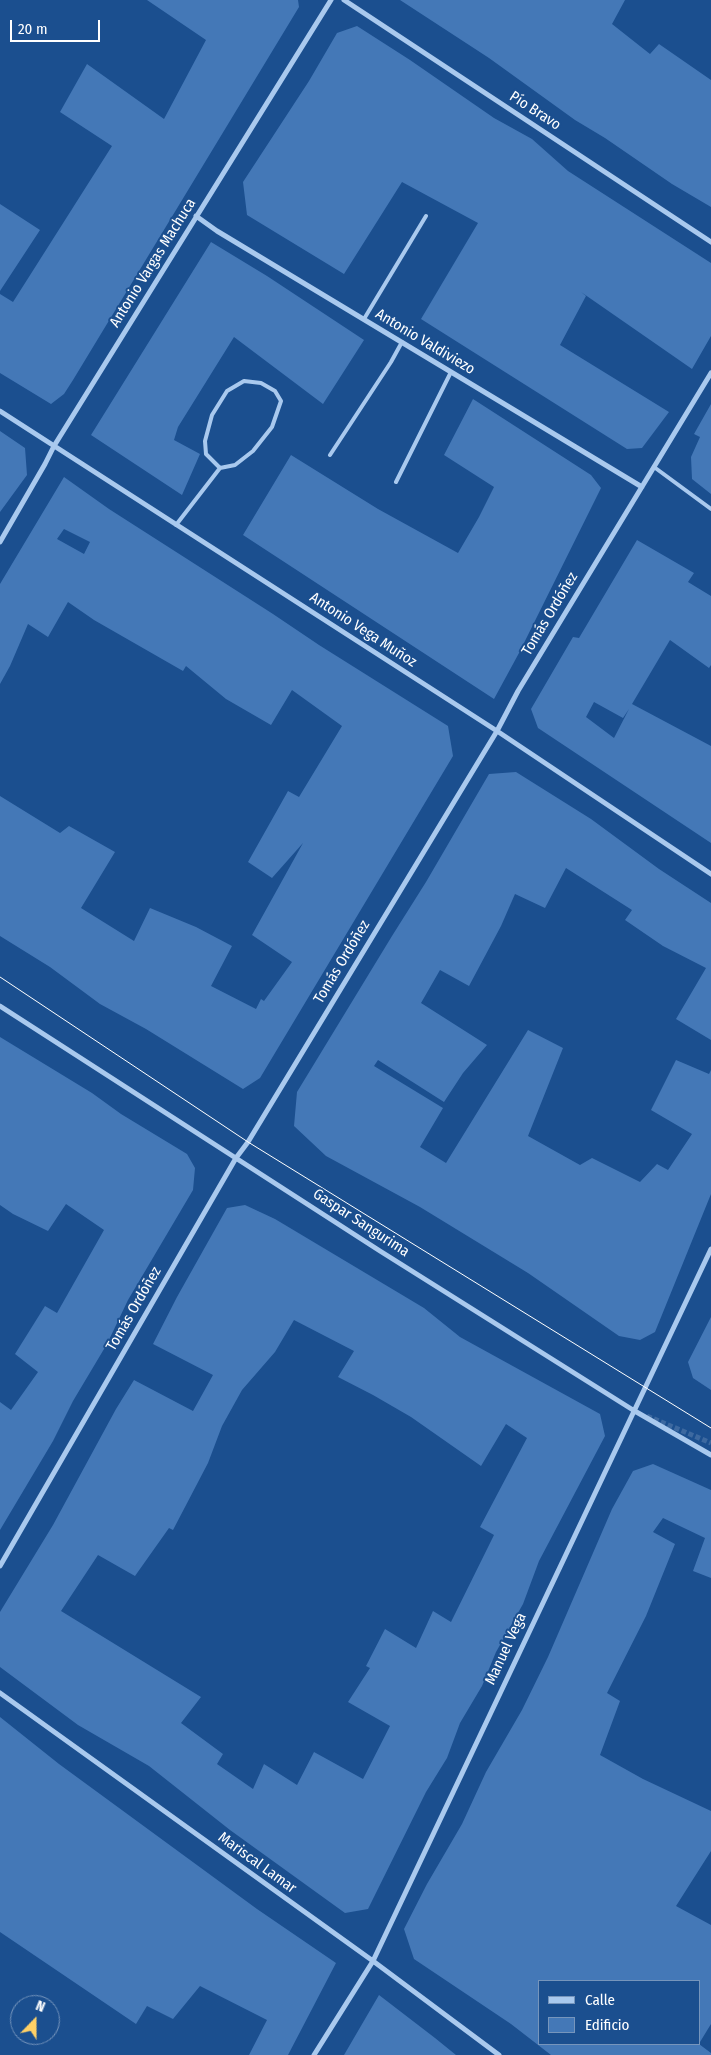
<!DOCTYPE html>
<meta charset="utf-8">
<style>
body{margin:0}
#map{position:relative;width:711px;height:2055px;overflow:hidden;background:#1b4f8f;font-family:"Fira Sans Condensed",sans-serif}
canvas{display:block}
.legend{position:absolute;left:538px;top:1980px;width:162px;height:65px;box-sizing:border-box;background:#1b4f8f;border:1px solid #7695bc;margin:0;padding:6px 9px;list-style:none;font-size:15px;color:#fff}
.legend li{display:flex;align-items:center;gap:10px;height:25px}
.legend b{width:25px;border:1px solid #7695bc}
.north{position:absolute;left:10px;top:1995px;width:50px;height:50px;box-sizing:border-box;background:#1b4f8f;border:1px solid #7695bc;border-radius:50%;rotate:22deg;font-size:14px;font-weight:700;line-height:20px;text-align:center;color:#fff}
.north::after{content:'';display:block;margin:auto;width:18px;height:22px;background:#ffd166;clip-path:polygon(50% 0,100% 100%,50% 72%,0 100%)}
.scale{position:absolute;left:10px;top:20px;width:90px;height:22px;box-sizing:border-box;border:2px solid #fff;border-top:0;padding-left:6px;font-size:15px;line-height:18px;white-space:nowrap;color:#fff;-webkit-text-stroke:4px #1b4f8f;paint-order:stroke}
</style>
<div id="map">
<canvas width="711" height="2055"></canvas>
<ul class="legend">
<li><b style="height:6px;background:#a9c9ee"></b>Calle</li>
<li><b style="height:14px;background:#4478b7"></b>Edificio</li>
</ul>
<div class="north">N</div>
<div class="scale">20 m</div>
</div>
<script>
const ctx = document.querySelector('canvas').getContext('2d');
ctx.lineJoin = 'round';
function fill(path, color) {
  ctx.fillStyle = color;
  ctx.fill(path, 'evenodd');
}
function toPath(rows) {
  const path = new Path2D();
  for (const r of rows) {
    path.moveTo(r[0], r[1]);
    for (let i = 2; i < r.length; i += 2) path.lineTo(r[i], r[i + 1]);
  }
  return path;
}
function stroke(path, color, width, dash) {
  ctx.strokeStyle = color;
  ctx.lineWidth = width;
  ctx.lineCap = dash ? 'butt' : 'round';
  ctx.setLineDash(dash || []);
  ctx.stroke(path);
}
function write(font, color, halo, rows, align = 'center') {
  ctx.font = font + ' "Fira Sans Condensed",sans-serif';
  ctx.lineWidth = 4;
  ctx.setLineDash([]);
  ctx.textBaseline = 'middle';
  ctx.strokeStyle = halo;
  ctx.fillStyle = color;
  for (const [text, x, y, turn = 0] of rows) {
    ctx.save();
    ctx.translate(x, y);
    ctx.rotate((+turn || 0) * Math.PI / 180);
    ctx.textAlign = isNaN(turn) ? turn : align;
    if (halo) ctx.strokeText(text, 0, 0);
    ctx.fillText(text, 0, 0);
    ctx.restore();
  }
}
fill(toPath([
 [147,0,298,0,299,7,73,380,64,394,51,404,0,373,0,294,13,302,112,146,60,112,87,64,164,119,206,40],
 [400,0,625,0,612,24,650,54,659,44,711,80,711,207,672,184,605,138,575,120,489,58],
 [357,26,410,60,494,118,532,139,568,171,711,263,711,336,692,369,581,292,586,296,560,345,669,412,642,448,627,449,421,319,478,223,402,182,344,274,247,215,243,182,309,81,337,33],
 [0,204,40,230,0,291],
 [211,242,267,276,364,340,323,404,234,337,178,427,174,440,200,454,182,495,91,435],
 [473,399,591,475,601,488,519,653,494,699,243,535,291,455,378,509,458,553,479,517,494,487,444,455],
 [711,404,711,494,692,479,691,457,700,437,694,434],
 [0,431,25,448,27,475,0,512],
 [64,477,109,509,273,614,319,645,448,726,453,756,260,1078,243,1089,146,1029,100,1004,50,967,0,936,0,796,60,833,69,826,115,852,81,908,134,941,150,908,196,927,232,946,211,986,256,1009,261,999,264,1001,292,962,252,935,303,843,272,878,248,862,288,791,299,797,342,726,292,690,271,725,226,699,186,666,183,671,94,620,68,602,48,637,28,624,10,666,0,684,0,584],
 [64,529,90,542,84,554,57,539],
 [637,540,694,573,688,582,711,596,711,665,709,668,670,640,632,704,711,746,711,843,538,728,531,709,573,637,579,638],
 [594,702,623,718,629,709,614,738,586,717],
 [516,772,591,819,659,869,711,903,711,1040,676,1019,706,968,663,946,625,920,632,910,566,868,545,908,515,894,501,926,469,986,440,970,421,1003,487,1045,463,1073,444,1102,378,1060,374,1066,443,1108,420,1147,446,1163,528,1030,563,1048,528,1136,580,1165,592,1158,640,1182,657,1164,668,1170,692,1134,651,1110,676,1060,709,1074,711,1070,711,1194,655,1332,640,1340,619,1336,528,1273,420,1207,326,1156,294,1126,297,1092,392,936,426,882,489,774],
 [0,1037,92,1093,121,1114,187,1154,195,1168,193,1190,128,1300,107,1344,73,1401,53,1441,0,1530,0,1402,11,1410,38,1372,15,1354,45,1306,57,1313,104,1230,66,1204,48,1231,13,1214,0,1205],
 [245,1205,275,1219,424,1308,460,1337,600,1414,605,1436,539,1561,523,1604,496,1652,482,1686,460,1723,447,1758,426,1792,368,1909,345,1913,230,1830,149,1766,78,1725,0,1667,0,1612,53,1525,116,1409,134,1380,193,1411,213,1375,153,1344,177,1297,227,1208],
 [294,1320,354,1351,338,1377,373,1395,411,1417,481,1466,506,1424,527,1438,480,1527,494,1535,451,1622,433,1611,416,1648,385,1629,366,1666,370,1668,348,1702,390,1726,363,1779,314,1752,297,1785,264,1764,253,1789,217,1764,223,1754,181,1723,201,1697,61,1611,98,1555,135,1576,169,1528,173,1530,208,1463,222,1426,242,1390,275,1352],
 [711,1317,711,1390,693,1378,688,1362],
 [653,1464,711,1490,711,1578,693,1571,705,1538,663,1518,653,1532,675,1544,646,1616,607,1693,620,1701,600,1755,643,1779,711,1811,711,1851,676,1906,711,1925,711,2024,700,2042,700,1981,540,1981,540,2044,699,2044,711,2053,711,2055,551,2055,511,2024,414,1959,404,1929,427,1884,462,1824,486,1772,522,1710,548,1657,612,1509,633,1471],
 [0,1717,59,1764,257,1909,336,1963,288,2055,249,2055,267,2020,200,1986,173,2019,147,2006,136,2024,0,1932],
 [379,1995,435,2038,456,2055,344,2055]
]), '#4478b7');
stroke(toPath([
 [647,1416,711,1443]
]), '#3d69a0', 5, [5, 2.5]);
stroke(toPath([
 [364,319,426,216],
 [330,455,391,362,402,342],
 [654,467,711,509],
 [396,482,451,372],
 [176,525,220,468,235,465,253,451,272,427,281,401,275,391,261,383,244,381,227,391,212,415,205,441,206,454,220,468]
]), '#a9c9ee', 4);
stroke(toPath([
 [344,0,711,242],
 [196,216,217,231,642,487],
 [0,411,497,731,711,874],
 [0,542,45,464,54,446,331,0],
 [0,1006,380,1251,633,1410,711,1455],
 [0,1566,236,1158,248,1142,497,731,518,691,711,373],
 [0,1693,373,1961,499,2055],
 [314,2055,373,1961,711,1249]
]), '#a9c9ee', 5);
stroke(toPath([
 [0,977,248,1142,711,1428]
]), '#fff', 1);
write('15px', '#fff', '#1b4f8f', [
 ["Pío Bravo",535,111,33],
 ["Antonio Vargas Machuca",153,263,-58],
 ["Antonio Valdiviezo",425,342,31],
 ["Tomás Ordóñez",550,614,-59],
 ["Antonio Vega Muñoz",363,630,33],
 ["Tomás Ordóñez",342,962,-59],
 ["Gaspar Sangurima",361,1223,33],
 ["Tomás Ordóñez",134,1309,-60],
 ["Manuel Vega",506,1649,-65],
 ["Mariscal Lamar",257,1863,36]
]);
</script>
